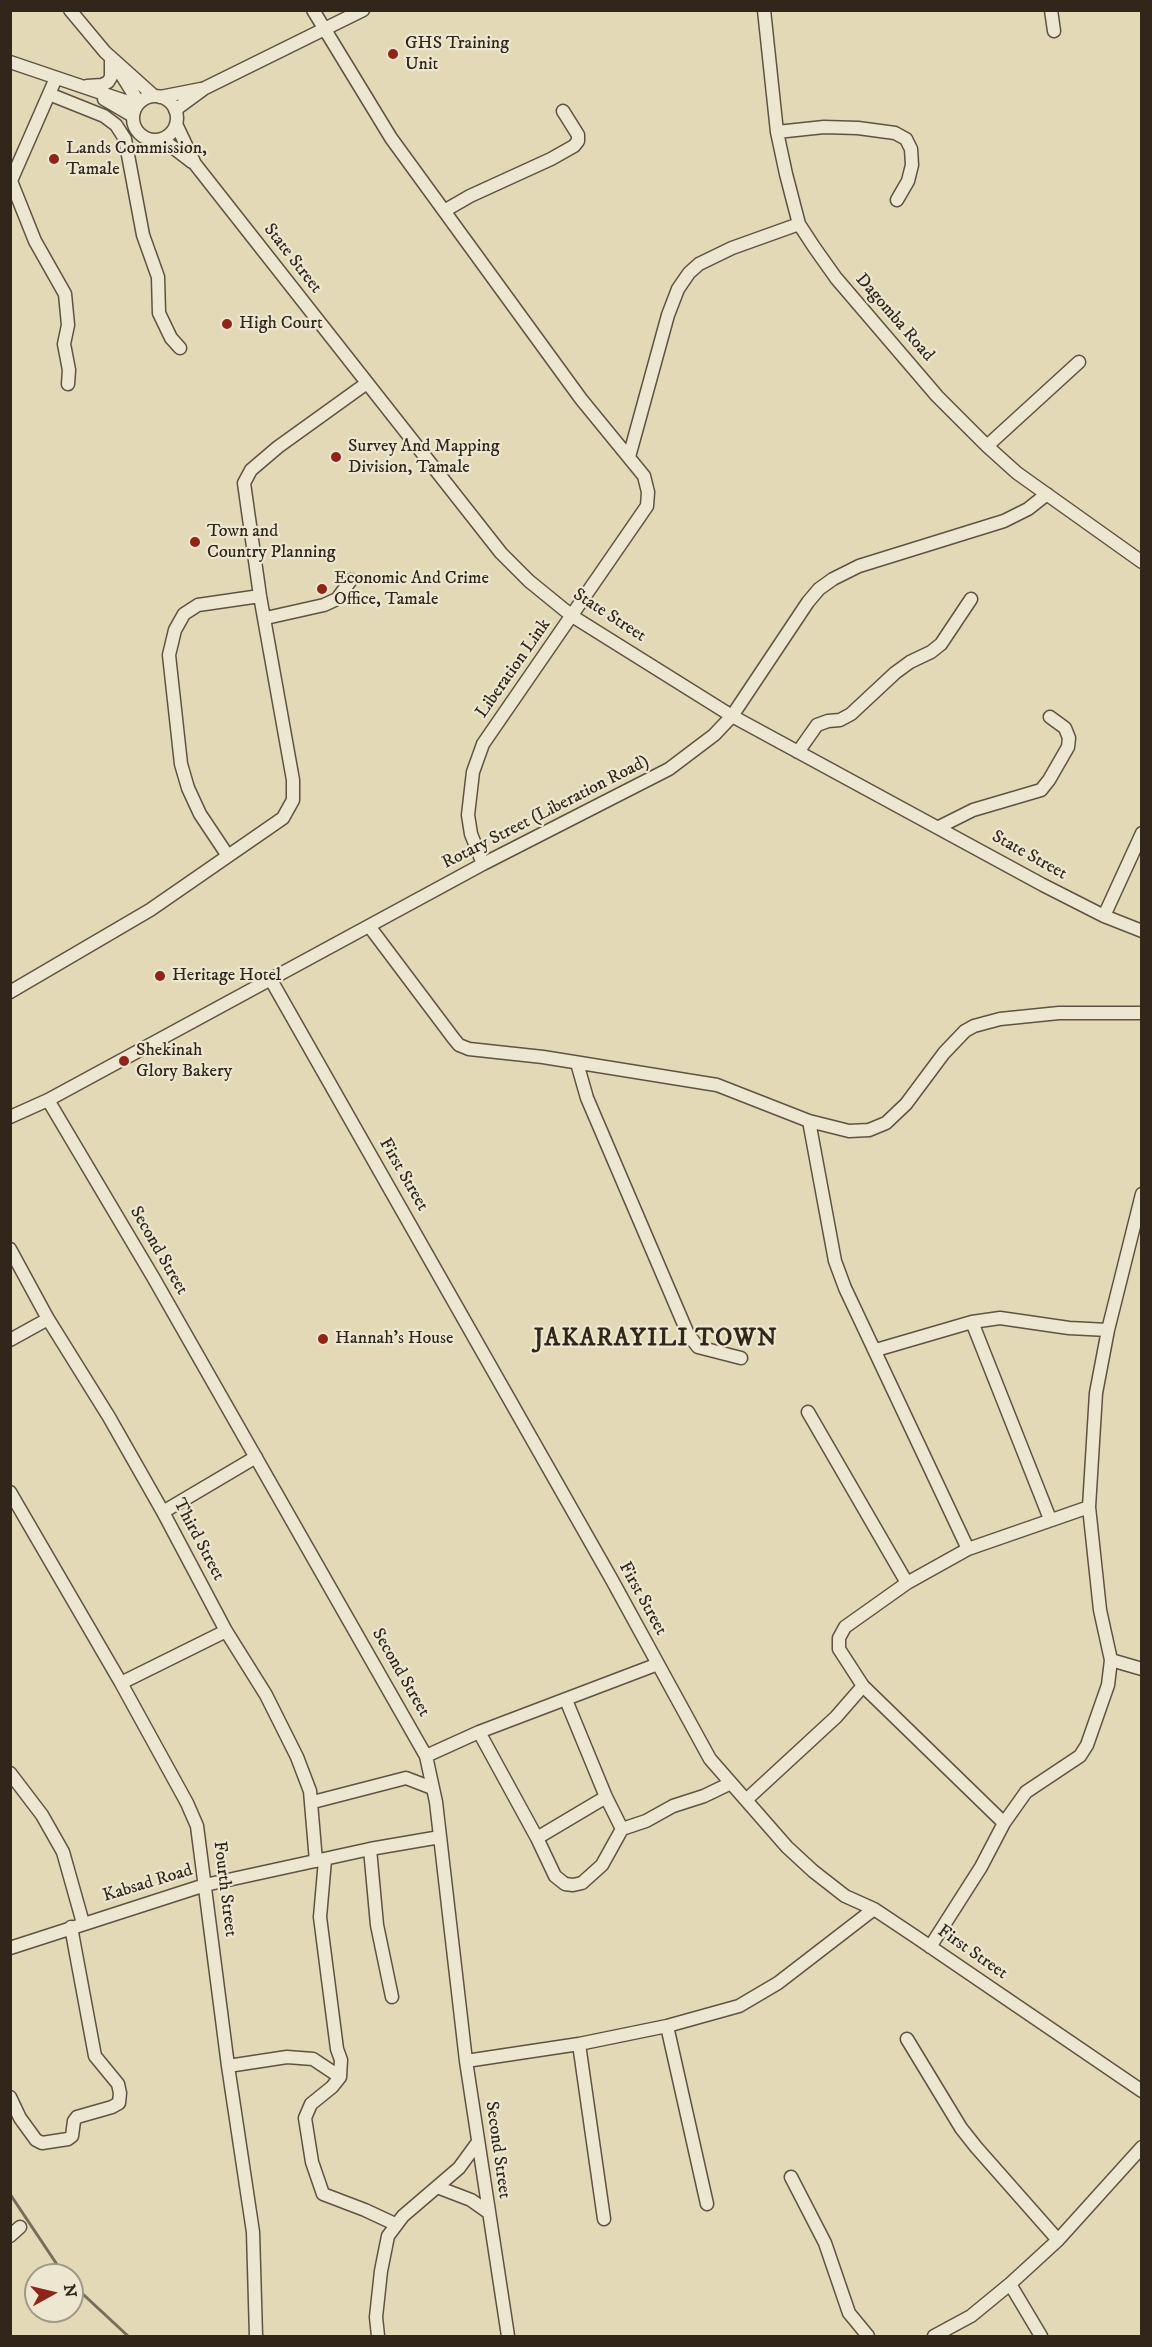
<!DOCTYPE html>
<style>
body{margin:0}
#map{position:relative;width:1152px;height:2347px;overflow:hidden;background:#e3d9b7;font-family:"IM FELL DW Pica",serif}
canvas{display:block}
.frame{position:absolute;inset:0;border:12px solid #32261b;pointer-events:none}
.north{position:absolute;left:24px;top:2263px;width:60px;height:60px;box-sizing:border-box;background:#ede6d0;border:2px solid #a29988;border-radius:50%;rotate:82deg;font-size:16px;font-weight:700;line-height:24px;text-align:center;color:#32261b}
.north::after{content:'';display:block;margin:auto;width:21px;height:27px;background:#8f2418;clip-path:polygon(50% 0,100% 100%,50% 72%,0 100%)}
</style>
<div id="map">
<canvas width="1152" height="2347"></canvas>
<div class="frame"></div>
<div class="north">N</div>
</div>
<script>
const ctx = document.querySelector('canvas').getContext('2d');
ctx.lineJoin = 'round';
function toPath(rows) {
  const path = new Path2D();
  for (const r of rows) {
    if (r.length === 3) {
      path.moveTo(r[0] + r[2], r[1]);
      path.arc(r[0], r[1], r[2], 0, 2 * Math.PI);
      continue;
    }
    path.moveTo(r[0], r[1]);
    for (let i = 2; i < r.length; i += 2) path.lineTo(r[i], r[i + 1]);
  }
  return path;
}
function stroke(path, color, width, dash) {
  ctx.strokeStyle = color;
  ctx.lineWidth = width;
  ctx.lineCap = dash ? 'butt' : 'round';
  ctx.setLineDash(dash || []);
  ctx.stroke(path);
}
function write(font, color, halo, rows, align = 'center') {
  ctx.font = font + ' "IM FELL DW Pica",serif';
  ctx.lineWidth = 4.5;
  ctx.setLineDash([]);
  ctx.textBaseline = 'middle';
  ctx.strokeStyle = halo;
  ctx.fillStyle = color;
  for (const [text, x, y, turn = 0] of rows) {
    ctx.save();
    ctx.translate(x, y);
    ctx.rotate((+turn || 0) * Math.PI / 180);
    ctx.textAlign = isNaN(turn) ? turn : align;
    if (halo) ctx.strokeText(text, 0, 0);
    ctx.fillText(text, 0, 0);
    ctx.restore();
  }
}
stroke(toPath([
 [10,2194,64,2275],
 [72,2284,128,2336]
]), '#786d59', 3);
const minor = toPath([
 [70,10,105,52,154,96],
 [313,10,391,138,581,399,644,476,648,492,647,506,483,744,473,772,468,815,471,834,483,864],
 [764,10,777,132,786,174,799,224,814,247,836,278,937,396,987,446,1017,473,1142,562],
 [1051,10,1054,31],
 [10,62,137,105],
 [118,69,139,103],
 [87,86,102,85,108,82,111,77,111,59],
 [49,94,104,116,116,125,125,139,143,235,158,277,159,313,171,338,180,348],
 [155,118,22],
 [160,97,201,89],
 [104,99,133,116],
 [175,110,205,88,363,10],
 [176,124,195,164,501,553,529,581,572,616,732,716,1043,885,1104,916,1142,931],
 [777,132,824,127,858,128,895,133,906,139,911,149,912,165,908,181,897,200],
 [162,139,192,162],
 [11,181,35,241,65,294,68,325,64,344,69,370,68,384],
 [10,183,56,78],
 [444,211,470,196,551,159,574,146,578,141,578,135,563,111],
 [987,446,1079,362],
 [629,457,668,315,678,289,689,273,699,264,732,248,799,224],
 [266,618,324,605,337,599,351,580],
 [798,752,817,725,828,721,840,720,851,714,895,673,910,662,931,652,941,644,971,599],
 [939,827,973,810,1041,790,1049,780,1068,747,1069,738,1065,728,1050,717],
 [228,856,200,814,188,788,181,764,169,655,175,630,184,614,198,605,260,596],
 [1104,916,1142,833],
 [369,926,454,1039,459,1045,469,1049,543,1057,717,1085,809,1121,849,1131,869,1130,886,1123,906,1104,944,1053,965,1031,974,1026,1000,1019,1059,1013,1142,1013],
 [271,980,612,1580,710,1759,787,1847,813,1871,845,1896,874,1909,916,1937,1142,2091],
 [10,992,150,910,283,818,293,800,293,780,260,596,244,483,251,470,278,447,367,383],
 [577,1063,587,1098,688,1334,698,1347,741,1358],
 [48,1100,153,1277,426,1756,436,1802,466,2061,508,2336],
 [10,1117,48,1100,483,864,669,769,714,735,732,716,808,602,819,589,833,579,859,566,1004,521,1028,509,1047,494],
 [809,1121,835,1261,845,1288,968,1549],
 [10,1249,48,1319,109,1417,163,1512,226,1631,266,1695,297,1757,310,1791,316,1861],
 [972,1322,1050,1519],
 [10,1340,48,1319],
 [876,1350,972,1322,1000,1318,1069,1328,1108,1330],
 [808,1412,907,1583],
 [10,1492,121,1683,187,1803,197,1826,228,2066,253,2232,256,2336],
 [163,1512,256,1457],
 [1111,1660,1142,1669],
 [121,1683,226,1631],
 [566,1700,606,1797,622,1829,646,1821,673,1806,704,1796,731,1783],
 [479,1732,537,1838,555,1876,565,1884,573,1885,582,1883,602,1865,622,1829],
 [426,1756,479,1732,658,1664],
 [10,1773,42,1815,63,1852,83,1923],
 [746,1800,836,1717,863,1686],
 [313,1802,406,1778,432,1788],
 [1004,1823,863,1686,839,1649,839,1638,845,1627,907,1583,968,1549,1089,1507],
 [537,1838,606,1797],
 [370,1849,377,1925,392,1997],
 [325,1860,320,1917,337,2049,341,2060,340,2077,332,2087,311,2104,305,2118,312,2162,323,2194,365,2210,395,2224],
 [930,1947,981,1867,1004,1823,1026,1792,1080,1756,1087,1745,1108,1685,1111,1660,1100,1610,1089,1507,1096,1393,1108,1330,1142,1194],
 [10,1948,205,1885,370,1849,440,1837],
 [667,2026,707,2204],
 [907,2039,961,2128,976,2147,1058,2240],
 [579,2044,604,2219],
 [466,2061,579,2044,667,2026,739,2006,778,1983,874,1909],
 [228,2066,287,2057,313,2059,340,2077],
 [10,2097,20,2118,36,2140,42,2143,68,2139,72,2136,74,2121,77,2117,112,2107,119,2103,120,2093,118,2084,95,2056,71,1927],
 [791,2177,825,2243,849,2313,868,2336],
 [437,2187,471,2200,488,2212],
 [10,2236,20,2227],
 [1010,2284,1041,2336],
 [378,2336,376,2317,381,2271,388,2236,403,2216,459,2168,478,2142],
 [934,2336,971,2316,1010,2284,1058,2240,1142,2147]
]);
stroke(minor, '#5e5342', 15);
stroke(minor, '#ede6d0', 12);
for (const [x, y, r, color] of [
 [393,54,6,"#8f2418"],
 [54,159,6,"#8f2418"],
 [227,324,6,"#8f2418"],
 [336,457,6,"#8f2418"],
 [195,542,6,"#8f2418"],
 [322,589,6,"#8f2418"],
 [160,976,6,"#8f2418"],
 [124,1061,6,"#8f2418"],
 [323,1339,6,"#8f2418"]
]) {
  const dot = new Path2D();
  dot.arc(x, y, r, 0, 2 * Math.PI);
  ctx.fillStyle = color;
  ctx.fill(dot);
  stroke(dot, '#ede6d0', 2);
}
write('18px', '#32261b', '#ede6d0', [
 ["GHS Training",405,44],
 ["Unit",405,65],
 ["Lands Commission,",66,149],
 ["Tamale",66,170],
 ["High Court",239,324],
 ["Survey And Mapping",348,447],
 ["Division, Tamale",348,468],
 ["Town and",207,532],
 ["Country Planning",207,553],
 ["Economic And Crime",334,579],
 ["Office, Tamale",334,600],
 ["Heritage Hotel",172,976],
 ["Shekinah",136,1051],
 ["Glory Bakery",136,1072],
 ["Hannah's House",335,1339]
], 'left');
write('18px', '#32261b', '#ede6d0', [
 ["State Street",292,259,52],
 ["Dagomba Road",894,318,49],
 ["State Street",609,616,33],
 ["Liberation Link",514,669,-55],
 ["Rotary Street (Liberation Road)",546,813,-27],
 ["State Street",1029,856,29],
 ["First Street",403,1175,60],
 ["Second Street",158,1251,60],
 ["Third Street",198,1540,62],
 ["First Street",642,1599,61],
 ["Second Street",400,1673,60],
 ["Kabsad Road",148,1884,-17],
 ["Fourth Street",224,1889,83],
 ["First Street",972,1953,35],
 ["Second Street",497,2150,82]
]);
ctx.letterSpacing = '1.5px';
write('bold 24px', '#32261b', '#ede6d0', [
 ["JAKARAYILI TOWN",656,1340]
]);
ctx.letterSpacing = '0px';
</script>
